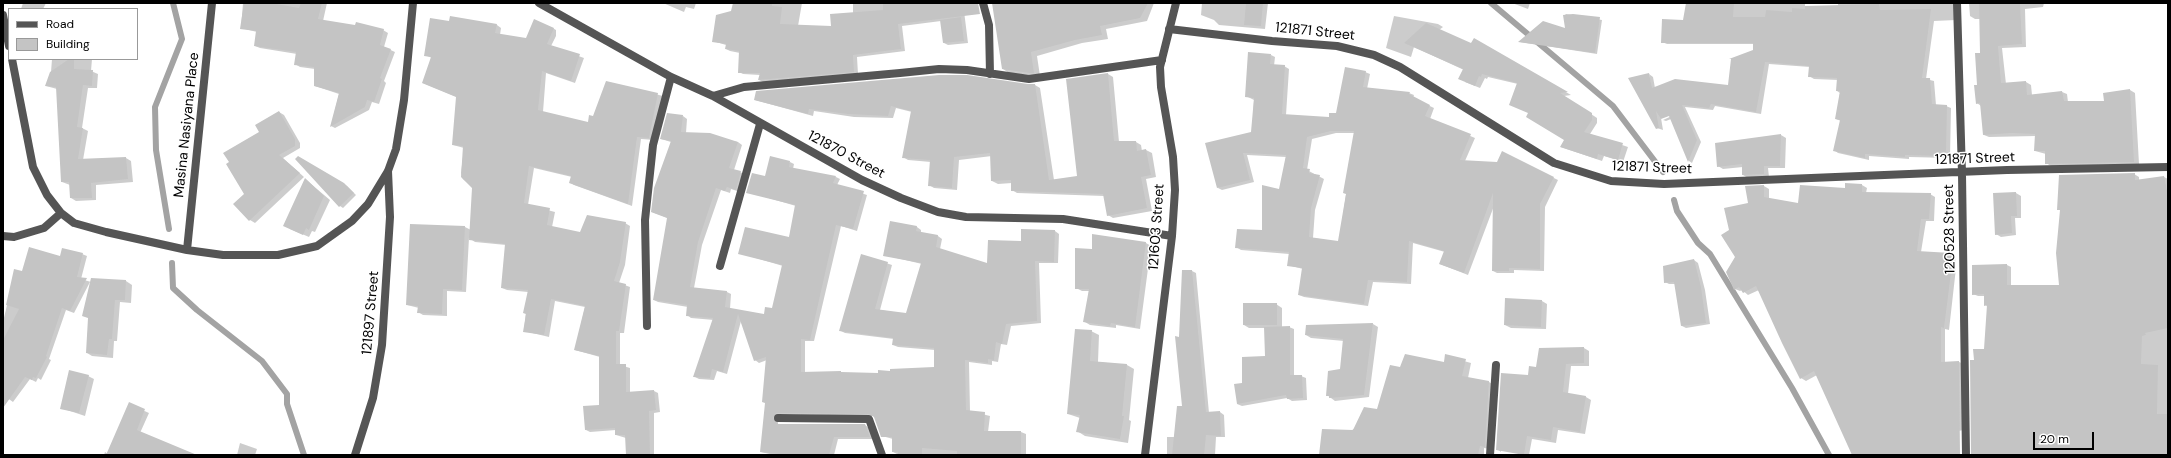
<!DOCTYPE html>
<style>
body{margin:0}
#map{position:relative;width:2171px;height:458px;overflow:hidden;background:#fff;font-family:"DM Sans",sans-serif}
canvas{display:block}
.frame{position:absolute;inset:0;border:4px solid #000;pointer-events:none}
.legend{position:absolute;left:8px;top:8px;width:130px;height:52px;box-sizing:border-box;background:#fff;border:1px solid #999;margin:0;padding:5px 7px;list-style:none;font-size:12px;color:#000}
.legend li{display:flex;align-items:center;gap:8px;height:20px}
.legend b{width:20px;border:1px solid #999}
.scale{position:absolute;left:2033px;top:432px;width:61px;height:18px;box-sizing:border-box;border:2px solid #000;border-top:0;padding-left:5px;font-size:12px;line-height:14px;white-space:nowrap;color:#000;-webkit-text-stroke:3px #fff;paint-order:stroke}
</style>
<div id="map">
<canvas width="2171" height="458"></canvas>
<div class="frame"></div>
<ul class="legend">
<li><b style="height:5px;background:#555"></b>Road</li>
<li><b style="height:11px;background:#c4c4c4"></b>Building</li>
</ul>
<div class="scale">20 m</div>
</div>
<script>
const ctx = document.querySelector('canvas').getContext('2d');
ctx.lineJoin = 'round';
function fill(path, color) {
  ctx.fillStyle = color;
  ctx.fill(path, 'evenodd');
}
function toPath(rows) {
  const path = new Path2D();
  for (const r of rows) {
    path.moveTo(r[0], r[1]);
    for (let i = 2; i < r.length; i += 2) path.lineTo(r[i], r[i + 1]);
  }
  return path;
}
function stroke(path, color, width, dash) {
  ctx.strokeStyle = color;
  ctx.lineWidth = width;
  ctx.lineCap = dash ? 'butt' : 'round';
  ctx.setLineDash(dash || []);
  ctx.stroke(path);
}
function write(font, color, halo, rows, align = 'center') {
  ctx.font = font + ' "DM Sans",sans-serif';
  ctx.lineWidth = 3;
  ctx.setLineDash([]);
  ctx.textBaseline = 'middle';
  ctx.strokeStyle = halo;
  ctx.fillStyle = color;
  for (const [text, x, y, turn = 0] of rows) {
    ctx.save();
    ctx.translate(x, y);
    ctx.rotate((+turn || 0) * Math.PI / 180);
    ctx.textAlign = isNaN(turn) ? turn : align;
    if (halo) ctx.strokeText(text, 0, 0);
    ctx.fillText(text, 0, 0);
    ctx.restore();
  }
}
fill(toPath([
 [23,3,46,3,43,9,21,9],
 [243,3,327,3,323,21,383,30,388,33,384,47,395,52,384,81,386,83,379,104,372,102,369,110,335,128,331,126,339,94,315,86,315,69,300,67,295,64,297,54,260,48,255,46,257,32,241,28],
 [663,3,696,3,694,9,686,7,684,12],
 [734,3,802,3,798,26,832,27,853,13,853,3,963,3,968,43,948,45,944,43,941,21,902,26,905,51,857,57,858,74,763,82,759,80,760,75,743,74,739,72,740,53,730,51,726,49,726,45,713,41,732,12],
 [993,3,1154,3,1147,21,1106,29,1108,39,1082,43,1037,56,1040,76,1009,73,1003,69],
 [1202,3,1268,3,1265,29,1219,25,1214,20,1201,15],
 [1512,3,1530,3,1528,9],
 [1687,3,1805,3,1805,7,1838,6,1838,3,1957,3,1956,20,1934,21,1926,79,1934,81,1936,105,1946,106,1951,108,1950,158,1909,157,1909,159,1869,156,1869,160,1838,153,1834,150,1841,121,1836,119,1840,93,1837,91,1838,80,1814,79,1809,76,1810,67,1769,64,1761,114,1715,106,1713,110,1685,107,1701,142,1692,163,1689,161,1671,119,1666,121,1663,120,1674,115,1673,114,1661,118,1663,130,1657,128,1649,74,1653,77,1655,88,1729,86,1755,51,1754,44,1667,44,1662,42,1663,20,1685,20],
 [1969,3,2044,3,2043,7,2025,9,2026,47,2002,48,2006,84,2026,82,2031,85,2032,95,2062,92,2067,94,2068,102,2106,102,2130,90,2135,93,2139,164,2051,166,2046,163,2046,154,2035,151,2036,136,1989,137,1984,135,1981,106,1977,103,1981,54,1980,19,1975,19,1970,16],
 [1566,14,1602,20,1597,54,1520,42,1566,29,1564,16],
 [1394,16,1438,24,1443,27,1439,30,1471,44,1474,39,1571,95,1564,96,1597,118,1597,123,1590,134,1628,147,1623,162,1604,156,1602,161,1561,147,1566,140,1530,113,1518,84,1488,77,1487,79,1485,78,1480,88,1465,82,1464,70,1414,47,1411,57,1386,48],
 [450,22,497,25,501,28,500,35,527,39,551,27,556,30,556,36,551,46,584,58,575,83,546,73,543,112,588,123,594,118,607,82,663,96,654,140,641,139,632,206,574,185,570,182,572,177,534,168,528,205,555,212,552,227,581,233,625,223,630,226,625,265,619,283,630,287,624,333,620,333,620,365,630,368,630,393,654,391,658,393,660,412,654,413,654,455,627,455,626,438,616,435,616,430,590,432,586,430,600,406,600,357,575,350,585,307,555,301,549,337,524,331,528,292,507,290,502,288,506,245,475,242,469,238,466,292,447,291,447,316,423,315,418,312,419,308,407,305,465,227,471,230,473,187,463,179,461,173,464,148,453,145,457,97,423,83,432,58,425,55],
 [1271,55,1275,57,1274,66,1284,66,1289,69,1286,115,1330,118,1337,114,1365,72,1370,74,1367,89,1409,93,1414,95,1413,98,1434,108,1430,119,1475,138,1465,161,1498,163,1503,153,1558,180,1545,207,1544,271,1514,270,1514,273,1497,273,1493,271,1494,206,1468,275,1440,264,1445,252,1413,243,1411,284,1373,282,1368,306,1304,297,1299,295,1303,269,1288,265,1289,254,1241,250,1236,247,1263,231,1280,190,1286,157,1247,155,1254,182,1222,190,1218,188,1252,133,1254,100,1246,96],
 [1336,133,1355,133,1339,242,1313,238,1315,210,1324,179,1307,170,1312,139],
 [52,59,92,59,91,71,98,74,97,88,88,88,82,128,88,131,83,160,126,158,131,161,133,182,96,185,96,200,76,201,71,198,70,185,62,182,57,89,46,86,51,72],
 [1108,74,1113,77,1119,142,1136,142,1141,145,1142,151,1146,150,1152,153,1156,177,1146,179,1152,211,1113,218,1108,215,1104,196,1017,193,1012,190,1012,183,998,184,992,181,992,156,959,160,957,190,934,188,929,185,931,162,908,160,903,157,912,112,896,108,893,118,854,117,814,111,813,116,755,100,1035,85,1040,88,1054,180,1079,177],
 [279,112,284,115,300,143,300,148,283,158,304,177,255,223,250,220,245,194,261,133],
 [683,116,687,119,686,133,738,142,742,145,734,170,745,174,740,192,731,189,730,193,721,190,702,245,694,288,727,292,731,294,730,309,764,316,773,309,783,266,739,253,789,239,796,206,748,192,765,177,790,162,794,164,793,169,836,177,840,179,837,185,867,195,857,231,841,226,814,341,805,341,805,373,878,374,935,368,935,350,898,347,893,345,894,339,845,333,841,331,862,255,892,265,880,310,907,314,922,264,884,255,891,222,917,227,921,230,921,233,938,236,942,239,940,249,988,265,1022,242,1055,231,1059,234,1058,263,1039,263,1041,323,1011,326,1007,345,1001,344,998,362,992,361,992,365,969,362,970,411,990,416,988,432,1021,432,1026,434,1026,455,899,455,893,452,893,439,882,436,874,416,783,414,778,417,778,425,865,425,869,428,873,439,838,439,834,455,774,455,761,452,766,403,767,360,759,363,755,360,741,321,727,374,717,371,714,380,699,379,695,377,714,320,691,318,687,315,688,307,658,302,654,300,668,218,652,212,671,142,661,139],
 [1781,135,1786,138,1785,168,1768,168,1769,177,1748,178,1743,175,1743,167,1723,169,1718,166],
 [298,157,347,186,356,195,343,208,340,206],
 [2134,174,2139,177,2139,181,2164,177,2168,179,2168,455,2002,455,1975,361,1985,350,1988,307,1985,305,1985,296,1978,296,1973,294,2007,265,2011,267,2011,286,2060,286,2061,211,2058,209],
 [305,179,330,200,315,232,312,231,309,237,290,229],
 [1846,184,1862,185,1867,188,1866,193,1930,194,1935,197,1934,221,1926,221,1921,252,1950,254,1955,257,1956,268,1949,330,1945,329,1945,362,1959,362,1964,364,1964,430,1958,431,1958,455,1853,455,1817,375,1806,381,1801,378,1759,290,1748,295,1742,290,1740,291,1735,289,1736,256,1730,231,1764,186,1769,189,1769,199,1799,205,1846,189],
 [2016,193,2021,196,2021,218,2015,218,2016,235,2001,237,1996,234,1994,194],
 [1146,243,1151,246,1140,329,1116,325,1116,328,1090,325,1085,322,1089,291,1082,291,1076,288,1093,250],
 [82,254,87,256,81,279,91,282,92,279,126,281,132,285,131,303,120,302,117,341,114,341,113,358,92,356,87,353,90,282,74,313,66,310,49,359,51,360,41,380,38,378,36,382,30,379,13,402,3,395,3,322,15,271,23,272,61,257],
 [1694,260,1698,263,1705,290,1710,324,1686,328,1682,326,1676,284,1669,284,1665,282],
 [1192,271,1196,273,1209,413,1220,412,1224,415,1225,437,1216,437,1215,455,1167,455,1167,437,1174,437,1183,406,1179,338],
 [1542,301,1547,304,1546,329,1511,328,1505,325],
 [1276,304,1282,308,1282,327,1289,327,1294,329,1294,376,1301,376,1306,378,1307,400,1292,401,1287,398,1242,406,1237,404,1243,384,1266,357,1265,328,1249,328,1244,325],
 [1373,324,1378,327,1369,397,1335,401,1327,395,1341,370,1344,341,1311,338,1306,335],
 [1091,331,1099,335,1098,362,1127,365,1134,369,1129,420,1131,421,1128,443,1085,436,1077,431,1080,418,1068,414],
 [1584,348,1589,351,1589,366,1571,366,1568,394,1586,397,1591,400,1585,434,1558,430,1556,443,1532,439,1529,455,1501,450,1501,452,1497,449,1529,376,1537,368],
 [1446,356,1471,363,1468,378,1489,382,1494,385,1490,449,1484,448,1484,455,1320,455,1378,410,1401,368,1444,363],
 [88,376,94,379,85,416,61,408],
 [129,404,149,413,140,433,135,455,104,455,105,452,108,454],
 [240,443,257,449,255,455,237,455]
]), '#0003');
stroke(toPath([
 [1491,3,1613,106,1663,172],
 [1674,200,1677,211,1698,243,1710,254,1792,388,1829,455],
 [169,229,156,150,155,107,182,39,173,3],
 [172,263,173,288,197,310,262,361,287,394,287,404,304,455]
]), '#a3a3a3', 6);
fill(toPath([
 [244,3,271,3,299,8,301,3,322,3,318,19,355,25,356,22,384,29,380,45,391,49,380,78,382,79,374,102,367,100,365,107,330,127,339,93,314,86,314,67,294,65,296,52,254,46,256,31,240,29],
 [733,3,772,3,772,6,782,7,780,24,831,26,830,14,883,10,883,3,978,3,980,14,898,24,901,49,853,55,854,72,758,80,760,73,738,73,739,51,725,49,726,44,712,42,716,15,731,11],
 [992,3,1148,3,1140,18,1100,26,1102,35,1075,40,1031,52,1034,73,1029,73,1002,69],
 [1246,3,1263,3,1261,26,1244,25],
 [1686,3,1734,3,1733,17,1765,17,1766,10,1792,12,1792,8,1805,9,1805,6,1879,4,1880,10,1931,9,1922,78,1930,78,1932,104,1947,105,1946,156,1905,155,1905,157,1865,154,1865,158,1833,151,1840,120,1835,119,1840,91,1836,91,1837,78,1808,77,1809,66,1765,62,1756,112,1711,104,1709,108,1682,105,1697,140,1688,162,1669,116,1661,119,1656,111,1659,128,1656,129,1628,78,1649,73,1652,88,1675,79,1728,85,1731,59,1729,59,1753,50,1753,43,1661,43,1662,19,1683,20],
 [1979,3,2020,3,2022,44,1998,46,2001,83,2026,81,2027,95,2062,91,2064,101,2104,101,2103,93,2130,89,2134,162,2045,164,2045,151,2034,151,2035,134,2011,133,1983,135,1980,103,1976,104,1974,85,1977,85,1975,53,1980,53],
 [1573,14,1600,17,1595,53,1518,42,1543,21,1565,28,1563,15],
 [450,16,497,24,495,33,526,38,534,19,554,28,547,44,580,54,571,81,542,71,538,110,588,122,589,115,593,116,606,81,658,93,649,138,637,137,628,204,569,183,571,176,529,166,524,203,550,208,547,225,580,232,587,215,626,222,620,262,614,281,626,284,619,331,616,331,616,364,626,364,626,392,654,390,656,410,649,411,650,455,626,455,625,435,615,435,615,428,585,430,583,406,599,405,599,356,574,350,585,306,551,299,544,335,523,332,526,314,523,313,528,290,501,288,505,244,469,240,472,188,461,177,463,146,452,145,456,97,422,83,431,57,424,56,430,18,449,21],
 [961,17,964,41,943,43,940,20],
 [1426,23,1471,43,1474,38,1568,92,1560,93,1592,113,1592,120,1584,132,1623,143,1618,160,1598,154,1597,159,1560,147,1564,140,1526,117,1528,113,1509,105,1517,83,1482,74,1481,77,1479,76,1475,86,1458,79,1463,69,1404,43],
 [1248,52,1271,54,1270,64,1285,65,1282,114,1329,117,1329,113,1336,113,1345,67,1366,71,1363,87,1410,92,1409,94,1430,105,1425,116,1471,134,1460,160,1497,162,1502,151,1554,177,1540,204,1540,269,1509,268,1509,271,1492,271,1493,193,1464,273,1439,264,1444,251,1409,241,1407,282,1368,280,1364,304,1298,295,1302,268,1287,266,1289,252,1235,248,1237,229,1262,230,1262,185,1279,189,1286,155,1243,153,1250,180,1217,188,1205,143,1251,132,1254,98,1245,97],
 [1331,131,1354,131,1343,193,1346,194,1338,241,1309,237,1311,208,1320,175,1309,173,1310,169,1303,168,1307,137],
 [69,59,74,59,74,69,93,70,92,86,83,85,77,127,83,128,78,159,126,157,128,179,91,183,92,198,70,198,69,182,61,182,56,87,45,86,50,72],
 [1108,73,1114,141,1136,141,1137,151,1146,149,1151,175,1141,177,1147,208,1107,216,1103,194,1011,191,1011,180,991,181,990,153,954,157,952,188,928,186,930,160,902,158,911,111,891,106,888,116,848,114,809,109,808,114,754,100,756,91,939,75,967,75,1028,84,1035,84,1049,180,1077,176,1066,79],
 [279,111,295,139,295,146,279,155,300,173,249,221,233,204,244,194,226,164,229,162,223,153,259,132,255,125],
 [667,113,683,115,681,132,710,133,738,142,729,168,741,171,736,190,727,187,725,191,716,188,698,242,690,287,727,291,725,307,764,314,765,307,772,308,782,265,738,254,745,227,789,237,795,205,746,193,752,173,765,176,770,156,790,161,789,167,836,176,833,183,864,191,853,229,836,225,810,340,801,339,801,372,841,371,841,372,878,373,878,370,890,371,890,369,934,367,934,348,892,345,893,338,839,331,861,254,888,262,875,309,906,313,921,263,883,256,890,221,917,226,916,231,938,235,936,247,987,263,988,240,1021,241,1021,229,1055,230,1054,262,1035,261,1037,321,1006,324,1002,344,996,342,994,360,988,359,988,363,965,360,966,410,985,412,984,431,1021,431,1021,455,957,455,957,451,922,448,922,455,898,455,898,452,892,452,892,437,881,437,874,417,869,414,776,413,773,418,778,424,865,424,870,437,834,437,829,455,788,455,760,452,765,403,762,402,766,357,754,361,738,314,723,372,712,369,710,378,693,377,713,318,686,316,687,305,653,300,667,218,651,212,654,188,671,141,660,139],
 [1781,134,1780,166,1764,166,1764,174,1742,175,1742,164,1717,167,1715,143],
 [298,156,344,183,354,193,339,207,295,159],
 [2135,173,2135,180,2164,176,2167,191,2168,328,2145,333,2146,335,2142,336,2141,364,2158,365,2157,414,2168,414,2168,455,1971,455,1970,360,1974,360,1973,349,1984,349,1987,305,1984,306,1984,294,1972,295,1972,265,2007,264,2007,285,2059,285,2056,253,2060,210,2057,210,2059,175],
 [305,178,324,196,309,230,306,228,303,235,283,226],
 [1845,183,1862,184,1862,192,1931,193,1929,219,1921,219,1917,251,1951,253,1952,265,1944,328,1941,327,1941,362,1959,361,1960,455,1852,455,1814,371,1800,379,1782,343,1756,286,1743,293,1739,287,1734,290,1726,272,1735,257,1721,235,1729,230,1724,208,1748,203,1745,186,1764,185,1764,197,1798,203,1800,185,1845,188],
 [2016,192,2017,216,2011,216,2012,233,1995,235,1993,193],
 [410,224,465,226,462,290,443,289,442,314,417,313,418,306,406,305],
 [1092,234,1146,242,1135,327,1111,323,1110,326,1083,322,1089,289,1075,289,1075,248,1092,249],
 [29,247,60,256,62,248,83,253,77,277,87,278,70,311,62,308,46,356,47,357,36,378,33,377,32,380,25,377,3,408,3,340,19,309,6,305,14,269,22,271],
 [1694,259,1701,287,1706,323,1681,326,1674,282,1664,283,1663,266],
 [1182,270,1192,270,1206,412,1220,411,1221,436,1206,435,1204,455,1172,455,1177,406,1182,406,1175,336,1179,337],
 [91,278,126,280,125,300,115,300,112,339,109,339,107,355,86,353,88,318,82,316],
 [1505,298,1542,300,1541,327,1504,325],
 [1243,303,1277,303,1277,325,1243,325],
 [1373,323,1364,395,1329,398,1329,396,1326,396,1328,371,1340,369,1343,339,1305,335,1306,325],
 [1290,326,1290,375,1302,375,1303,398,1287,399,1286,395,1237,404,1234,384,1242,383,1242,357,1265,356,1264,327],
 [1075,329,1092,330,1090,361,1127,364,1122,416,1124,416,1120,439,1076,432,1080,415,1067,414],
 [1584,347,1584,363,1566,364,1563,392,1586,396,1580,432,1553,427,1551,440,1527,436,1524,455,1496,450,1501,373,1528,375,1529,366,1536,367,1539,348],
 [1405,354,1444,362,1445,354,1466,359,1462,376,1489,381,1485,447,1480,446,1478,455,1319,455,1322,429,1353,430,1364,407,1377,409,1390,365,1400,367],
 [69,370,89,375,79,413,60,409],
 [129,402,145,409,137,430,197,455,106,455]
]), '#c4c4c4');
stroke(toPath([
 [539,3,671,77,713,96,862,180,901,198,938,212,966,217,1063,219,1172,236],
 [983,3,989,25,990,74],
 [1957,3,1962,174,1966,455],
 [3,15,9,46],
 [1169,29,1272,41,1337,46,1374,55,1400,67,1554,163,1611,181,1664,184,2007,170,2168,167],
 [12,59,33,167,47,195,61,213,74,223,106,232,187,250,223,255,278,255,317,246,352,221,368,204,388,171,396,149,404,100,413,3],
 [713,96,744,87,900,73,939,69,967,70,1029,79,1162,60],
 [3,236,14,237,44,228,61,213],
 [187,250,212,3],
 [720,266,760,124],
 [647,326,645,220,653,145,671,77],
 [778,418,869,419,882,455],
 [355,455,373,398,382,345,390,217,388,171],
 [1145,455,1172,236,1175,190,1173,157,1161,87,1160,67,1176,3],
 [1490,455,1496,365]
]), '#555', 8);
write('14px', '#000', '#fff', [
 ["121871 Street",1315,32,6],
 ["Masina Nasiyana Place",187,125,-84],
 ["121870 Street",846,155,28],
 ["121871 Street",1975,159,-2],
 ["121871 Street",1652,168,2],
 ["121603 Street",1157,227,-86],
 ["120528 Street",1950,229,-91],
 ["121897 Street",371,313,-85]
]);
</script>
